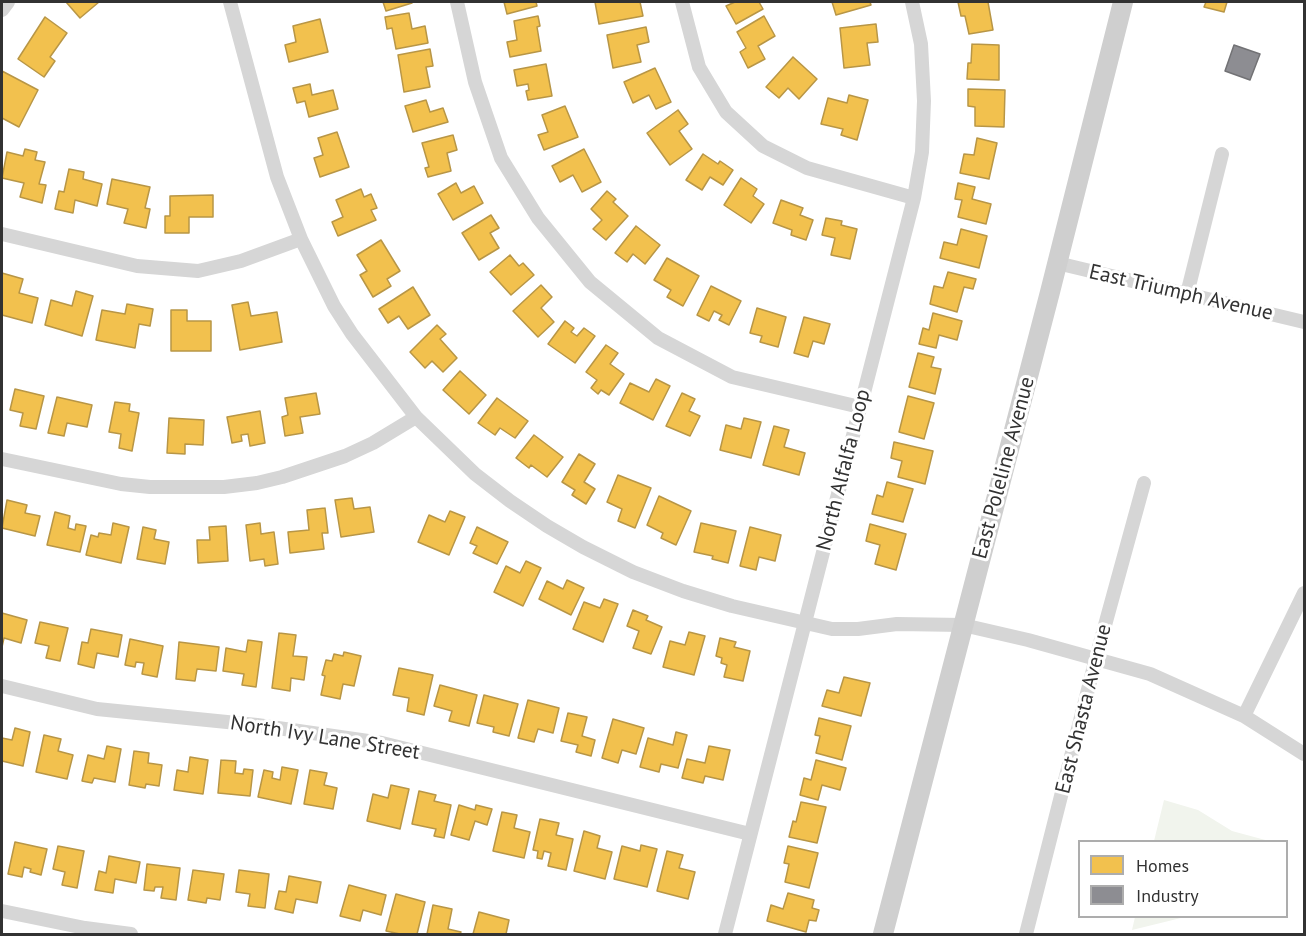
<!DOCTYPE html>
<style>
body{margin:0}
#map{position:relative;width:1306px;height:936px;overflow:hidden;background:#fff;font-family:"PT Sans",sans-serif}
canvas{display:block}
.frame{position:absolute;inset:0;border:3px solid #323232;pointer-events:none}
.legend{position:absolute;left:1078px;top:840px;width:210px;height:78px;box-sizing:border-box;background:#fff;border:2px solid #adadad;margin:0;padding:8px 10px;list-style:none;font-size:18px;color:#323232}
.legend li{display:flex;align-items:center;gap:12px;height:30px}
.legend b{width:30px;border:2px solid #adadad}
</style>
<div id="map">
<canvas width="1306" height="936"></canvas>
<div class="frame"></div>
<ul class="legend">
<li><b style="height:16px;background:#f2c14e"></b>Homes</li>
<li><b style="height:16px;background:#8d8d92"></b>Industry</li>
</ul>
</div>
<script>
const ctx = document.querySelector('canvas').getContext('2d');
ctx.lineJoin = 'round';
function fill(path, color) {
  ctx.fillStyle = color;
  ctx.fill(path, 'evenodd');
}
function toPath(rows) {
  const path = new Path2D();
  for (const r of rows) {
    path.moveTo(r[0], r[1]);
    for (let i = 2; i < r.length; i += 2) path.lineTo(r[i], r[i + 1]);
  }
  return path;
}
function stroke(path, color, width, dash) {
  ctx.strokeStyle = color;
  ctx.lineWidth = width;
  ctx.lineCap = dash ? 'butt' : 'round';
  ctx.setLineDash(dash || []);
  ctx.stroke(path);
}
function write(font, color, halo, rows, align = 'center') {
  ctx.font = font + ' "PT Sans",sans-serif';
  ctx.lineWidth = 6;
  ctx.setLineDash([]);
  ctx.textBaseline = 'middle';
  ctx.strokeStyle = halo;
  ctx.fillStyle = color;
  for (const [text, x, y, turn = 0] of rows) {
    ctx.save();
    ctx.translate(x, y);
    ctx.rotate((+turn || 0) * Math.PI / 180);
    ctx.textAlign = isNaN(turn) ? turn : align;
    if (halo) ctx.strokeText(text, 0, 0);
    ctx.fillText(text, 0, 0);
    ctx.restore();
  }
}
fill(toPath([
 [1164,800,1198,810,1232,831,1269,841,1154,841],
 [1135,917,1135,916,1185,917,1132,930]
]), '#f1f4ed');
const homes = toPath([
 [66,2,99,2,80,18,66,2],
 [383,2,412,2,412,3,386,11,383,2],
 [504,2,536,2,537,6,507,14,504,2],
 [595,2,640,2,643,16,599,24,595,2],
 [735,2,759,2,763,9,736,24,726,6,735,2],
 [832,2,870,2,871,5,836,15,832,2],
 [958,2,988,2,993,30,969,34,965,16,961,16,958,2],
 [1206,2,1227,2,1224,12,1204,7,1206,2],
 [409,13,412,29,425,26,428,43,396,49,392,28,387,29,385,17,409,13],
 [538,16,540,26,537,27,541,51,510,57,507,42,517,40,514,21,538,16],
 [764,16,775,36,758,46,765,59,748,68,740,52,746,48,737,32,764,16],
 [45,17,67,33,50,57,55,61,44,77,18,59,45,17],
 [320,19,328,52,289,62,285,45,296,42,293,26,320,19],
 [876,24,878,42,867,43,870,65,844,68,840,28,876,24],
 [646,27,649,42,637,45,641,62,613,68,607,35,646,27],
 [972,44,999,45,999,80,967,79,968,63,971,63,972,44],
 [430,49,433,66,426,67,430,87,404,92,398,55,430,49],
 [793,57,817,79,799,99,788,88,779,98,766,87,793,57],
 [546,64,552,96,528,100,526,91,529,90,528,84,517,86,514,70,546,64],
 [655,68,671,102,656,109,649,95,633,103,624,82,655,68],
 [2,71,38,90,19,127,2,118,2,71],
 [310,84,312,95,333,90,338,109,309,117,305,101,297,103,293,88,310,84],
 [968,89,1005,90,1004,127,975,126,975,107,968,106,968,89],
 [849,95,868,100,857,140,841,135,843,129,821,124,828,98,847,103,849,95],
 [426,100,430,112,443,108,448,122,413,132,405,106,426,100],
 [565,106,578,137,544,150,538,135,548,132,542,115,565,106],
 [678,110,688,124,679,131,692,149,670,165,647,133,678,110],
 [337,132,349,167,320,177,314,158,323,155,318,138,337,132],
 [453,135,457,150,447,153,451,171,428,177,425,168,429,167,422,143,453,135],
 [977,138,997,143,989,179,960,173,964,154,974,155,977,138],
 [25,149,37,152,35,160,45,162,39,184,46,185,42,203,20,197,24,183,2,178,7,152,23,156,25,149],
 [584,149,601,182,582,192,573,175,560,182,552,166,584,149],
 [703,154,718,164,720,161,733,170,723,185,710,177,702,190,686,180,703,154],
 [69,169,84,172,83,179,102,184,97,206,75,200,73,213,55,209,59,191,64,192,69,169],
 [741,178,757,189,753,196,764,204,751,223,724,205,741,178],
 [112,179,150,187,145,208,150,209,146,228,124,223,128,209,107,204,112,179],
 [456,183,461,193,474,186,483,203,453,220,438,194,456,183],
 [958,183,975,187,972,199,991,204,986,224,958,217,962,200,955,199,958,183],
 [361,189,364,197,371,194,377,208,371,210,376,220,338,236,332,222,343,217,336,200,361,189],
 [607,191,616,199,613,202,628,216,606,240,593,229,602,220,591,209,607,191],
 [213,195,213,217,189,217,189,233,165,233,165,216,170,216,170,196,213,195],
 [781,200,803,208,800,215,813,220,806,240,791,235,792,230,773,223,781,200],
 [491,215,499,228,490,233,499,248,479,260,462,233,491,215],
 [826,218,842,221,841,225,857,229,850,259,831,255,835,238,822,235,826,218],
 [636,226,660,245,645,264,633,254,627,262,615,253,636,226],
 [961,229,987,236,979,268,940,258,944,242,957,245,961,229],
 [381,240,400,271,387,279,391,286,373,297,360,275,367,271,357,255,381,240],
 [510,255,519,266,523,263,534,275,511,295,490,272,510,255],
 [667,258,699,276,683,306,667,297,671,290,654,280,667,258],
 [948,272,976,279,973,289,964,287,957,312,930,304,934,286,943,288,948,272],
 [2,273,23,279,19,293,38,298,32,323,2,315,2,273],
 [541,285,552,297,541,308,554,322,538,337,513,311,541,285],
 [711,286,741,301,729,325,719,320,722,315,714,311,709,321,697,315,711,286],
 [413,287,430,315,408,329,399,316,388,323,379,309,413,287],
 [76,291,93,296,82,336,45,325,51,300,72,306,76,291],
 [248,302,251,316,277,312,282,342,240,350,232,305,248,302],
 [127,304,153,309,150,326,139,324,135,348,96,340,102,310,125,314,127,304],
 [757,308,786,317,778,347,760,342,762,336,750,333,757,308],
 [171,310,187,310,187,321,211,321,211,351,171,351,171,310],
 [933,313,962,321,957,340,939,335,936,348,919,344,923,328,929,330,933,313],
 [804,317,830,324,824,344,813,341,808,357,794,353,804,317],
 [565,321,574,328,571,332,577,336,584,328,595,336,575,363,548,344,565,321],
 [437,325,446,334,440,339,457,358,443,372,432,361,425,368,410,352,437,325],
 [606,345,618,353,610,364,624,374,609,395,601,390,598,394,591,388,597,380,586,372,606,345],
 [918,353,934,357,931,367,941,369,935,394,909,387,918,353],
 [460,371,486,395,469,414,443,390,460,371],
 [656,379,670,386,653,420,620,403,630,383,649,392,656,379],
 [15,389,44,396,36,429,20,426,23,413,10,410,15,389],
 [316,393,320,414,300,417,303,433,285,436,282,417,288,415,285,398,316,393],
 [682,393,695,399,689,411,700,416,690,436,666,426,682,393],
 [908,396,934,403,924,439,899,432,908,396],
 [57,397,92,405,87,427,67,423,64,436,48,433,57,397],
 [497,398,528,421,515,438,500,428,495,435,478,423,497,398],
 [115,402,130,404,129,411,139,413,132,451,119,448,121,434,109,432,115,402],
 [260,411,265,443,250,446,248,434,241,435,242,441,232,443,227,417,260,411],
 [169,418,204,420,203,445,185,444,185,454,167,453,169,418],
 [744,418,761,422,751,458,720,450,726,425,741,429,744,418],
 [774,426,789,430,784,447,805,453,799,475,763,465,774,426],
 [534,435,563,457,547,477,531,465,529,468,516,458,534,435],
 [894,442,933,451,925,484,898,477,902,461,891,458,894,442],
 [579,454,595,464,584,482,595,489,586,504,572,495,575,490,562,482,579,454],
 [618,475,651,488,635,528,618,521,622,509,607,502,618,475],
 [887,482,913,489,903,522,872,514,877,495,883,497,887,482],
 [659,496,691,511,676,545,661,538,663,533,647,525,659,496],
 [352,498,354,509,370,507,374,532,341,537,335,500,352,498],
 [7,500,27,505,25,513,40,516,35,536,2,528,7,500],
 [325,508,328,533,322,533,324,549,290,553,288,532,309,530,307,510,325,508],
 [450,511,465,517,449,555,418,542,429,515,445,522,450,511],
 [55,512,70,516,68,528,75,530,76,524,86,526,80,552,47,545,55,512],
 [113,523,129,527,121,563,86,555,91,535,98,537,99,533,111,535,113,523],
 [260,523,261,534,274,532,278,564,265,566,264,559,250,561,246,525,260,523],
 [701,523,736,531,728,563,712,559,713,556,694,552,701,523],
 [870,524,906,534,896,570,875,564,880,545,866,541,870,524],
 [226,526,228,561,198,563,197,540,210,540,209,527,226,526],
 [143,527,156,530,154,539,169,542,165,564,137,559,143,527],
 [477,527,508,542,497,564,473,553,477,546,470,543,477,527],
 [750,527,781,535,775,561,759,557,756,570,740,566,750,527],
 [526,561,541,568,523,606,494,592,506,566,520,573,526,561],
 [567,580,584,588,571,615,539,599,547,581,563,589,567,580],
 [604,599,618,604,603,642,573,629,584,602,600,608,604,599],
 [633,610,648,616,646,620,662,627,651,654,633,648,639,631,627,626,633,610],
 [2,613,27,620,21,643,4,638,2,647,2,613],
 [40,622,68,628,60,661,46,658,49,646,35,643,40,622],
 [91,629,122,635,118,657,97,653,94,668,78,664,82,642,88,643,91,629],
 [689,632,705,636,694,675,663,667,670,641,685,645,689,632],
 [279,633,296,635,293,656,307,657,304,680,291,678,290,691,272,688,279,633],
 [720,638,736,642,734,647,750,651,743,681,724,677,727,665,721,663,722,658,716,656,720,638],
 [130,639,163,646,157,677,142,674,144,663,136,662,135,667,125,665,130,639],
 [248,640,262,642,256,687,242,685,244,674,223,671,226,648,246,652,248,640],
 [179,642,219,647,216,671,197,669,195,681,176,679,179,642],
 [344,652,361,656,354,686,343,684,340,699,321,695,325,676,322,675,326,660,332,661,334,654,343,656,344,652],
 [399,668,433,675,424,715,407,711,409,698,393,695,399,668],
 [844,677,870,683,861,716,822,706,827,690,839,693,844,677],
 [440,685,477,695,469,726,449,721,452,711,434,706,440,685],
 [484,695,518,704,509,736,493,732,494,727,477,723,484,695],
 [528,700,559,708,553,733,538,729,534,742,518,738,528,700],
 [568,713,587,717,582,736,595,740,591,756,576,752,578,745,561,741,568,713],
 [819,718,851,726,842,760,816,753,820,736,815,735,819,718],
 [613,719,644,728,636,754,622,750,618,763,602,758,613,719],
 [15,728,30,732,23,766,2,761,2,738,12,740,15,728],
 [676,732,687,735,678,768,661,764,659,772,640,767,648,738,673,745,676,732],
 [44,735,61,739,58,751,73,755,67,779,36,772,44,735],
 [107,746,121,749,115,782,94,778,92,783,82,781,88,755,104,759,107,746],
 [709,746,730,750,723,780,705,776,703,783,682,778,687,759,705,763,709,746],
 [134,751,149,753,148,763,162,765,159,786,146,784,145,788,129,785,134,751],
 [190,757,208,760,203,794,174,790,177,770,188,772,190,757],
 [221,760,236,761,235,773,243,774,244,769,253,770,250,796,218,793,221,760],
 [816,760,846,768,840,790,822,785,818,800,800,795,804,778,811,780,816,760],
 [282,767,298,770,291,804,258,797,264,770,273,772,272,778,280,780,282,767],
 [310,770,327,773,324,785,337,788,333,809,304,804,310,770],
 [391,785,409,789,400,829,367,821,373,794,388,798,391,785],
 [419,791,436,795,434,801,451,805,444,838,434,836,436,829,412,824,419,791],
 [801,802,826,807,817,843,789,837,793,821,796,822,801,802],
 [459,805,475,810,476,805,492,809,487,825,475,821,469,840,451,835,459,805],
 [502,812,517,815,514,828,530,832,524,858,493,851,502,812],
 [540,819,559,823,556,835,573,839,566,870,548,866,551,853,544,851,542,859,537,858,538,851,533,850,540,819],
 [584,831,600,836,597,848,612,852,605,879,574,871,584,831],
 [15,842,47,849,41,875,30,872,31,869,24,867,22,877,8,874,15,842],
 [641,845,657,849,647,887,614,879,622,846,640,851,641,845],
 [58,846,84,851,77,888,62,885,65,872,53,869,58,846],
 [788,846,818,853,809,888,785,882,789,864,784,863,788,846],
 [667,851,683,855,679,868,695,872,688,899,657,891,667,851],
 [109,856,140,862,136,883,115,879,113,893,95,890,99,871,106,873,109,856],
 [147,864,180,868,176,900,161,898,163,887,155,887,154,891,144,890,147,864],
 [193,870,224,874,220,900,207,898,206,903,188,900,193,870],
 [239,870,269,874,265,908,248,906,250,894,236,892,239,870],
 [289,876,321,882,317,903,296,899,293,913,275,909,279,891,286,892,289,876],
 [349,885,386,895,381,915,363,910,360,921,340,916,349,885],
 [788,893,814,900,812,908,819,910,816,921,809,920,806,932,767,921,771,905,783,909,788,893],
 [396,894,425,902,417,934,400,934,386,931,396,894],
 [433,905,452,909,448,929,461,932,460,934,427,934,433,905],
 [479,912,509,920,506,934,473,934,479,912]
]);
fill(homes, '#f2c14e');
stroke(homes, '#b89646', 1.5);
const industry = toPath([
 [1234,45,1260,54,1250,80,1225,71,1234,45]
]);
fill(industry, '#8d8d92');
stroke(industry, '#727275', 1.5);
stroke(toPath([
 [230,2,277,177,301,239,334,306,352,334,416,417,475,474,510,501,547,526,583,547,633,572,683,591,732,606,832,629,858,629,897,624,963,625,1028,640,1150,674,1244,716,1304,754],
 [457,2,475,82,501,158,538,218,590,282,658,338,732,377,860,407],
 [682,2,699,67,726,112,763,146,807,168,914,198],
 [2,10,8,2],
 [2,234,137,266,198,271,241,261,301,239],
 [1057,263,1304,322],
 [1187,294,1222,154],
 [2,459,121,484,150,487,224,487,257,483,282,477,345,456,373,443,416,417],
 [2,686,97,709,257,725,382,743,750,834],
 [1244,716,1304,593],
 [2,911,85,928,131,934],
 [725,934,914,198,922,152,924,101,921,44,912,2],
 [1026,934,1096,658,1144,483]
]), '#d6d6d6', 14);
stroke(toPath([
 [883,934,1050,292,1123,2]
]), '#cfcfcf', 20);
write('21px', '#323232', '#fff', [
 ["East Triumph Avenue",1181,293,13],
 ["East Poleline Avenue",1004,468,-75],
 ["North Alfalfa Loop",844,470,-76],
 ["East Shasta Avenue",1084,709,-76],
 ["North Ivy Lane Street",325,738,9]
]);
</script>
